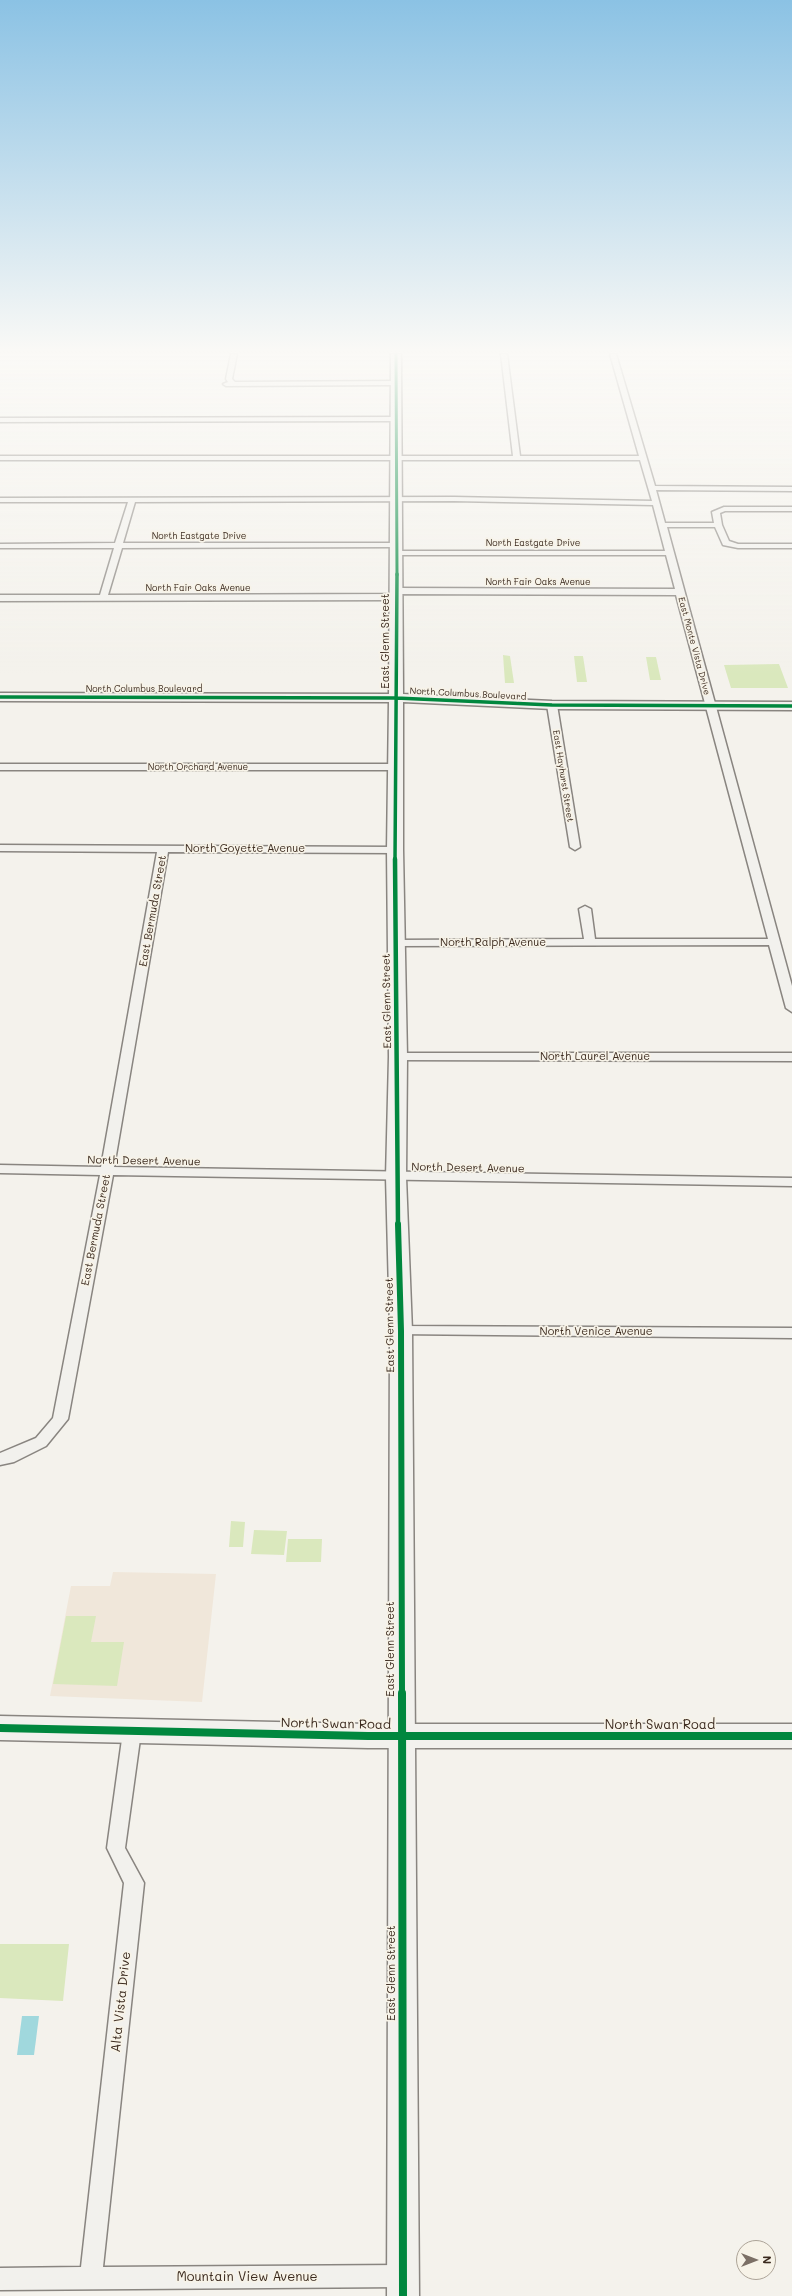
<!DOCTYPE html>
<style>
body{margin:0}
#map{position:relative;width:792px;height:2296px;overflow:hidden;background:#f4f2ec;font-family:Mali,sans-serif}
canvas{display:block}
.north{position:absolute;left:736px;top:2240px;width:40px;height:40px;box-sizing:border-box;background:#f7f3e8;border:1px solid #aca397;border-radius:50%;rotate:90deg;font-size:11px;font-weight:700;line-height:16px;text-align:center;color:#3b2a1e}
.north::after{content:'';display:block;margin:auto;width:14px;height:18px;background:#7c7066;clip-path:polygon(50% 0,100% 100%,50% 72%,0 100%)}
</style>
<div id="map">
<canvas width="792" height="2296"></canvas>
<div class="north">N</div>
</div>
<script>
const ctx = document.querySelector('canvas').getContext('2d');
ctx.lineJoin = 'round';
function fill(path, color) {
  ctx.fillStyle = color;
  ctx.fill(path, 'evenodd');
}
function toPath(rows) {
  const path = new Path2D();
  for (const r of rows) {
    path.moveTo(r[0], r[1]);
    for (let i = 2; i < r.length; i += 2) path.lineTo(r[i], r[i + 1]);
  }
  return path;
}
function stroke(path, color, width, dash) {
  ctx.strokeStyle = color;
  ctx.lineWidth = width;
  ctx.lineCap = dash ? 'butt' : 'round';
  ctx.setLineDash(dash || []);
  ctx.stroke(path);
}
function write(font, color, halo, rows, align = 'center') {
  ctx.font = font + ' Mali,sans-serif';
  ctx.lineWidth = 3.5;
  ctx.setLineDash([]);
  ctx.textBaseline = 'middle';
  ctx.strokeStyle = halo;
  ctx.fillStyle = color;
  for (const [text, x, y, turn = 0] of rows) {
    ctx.save();
    ctx.translate(x, y);
    ctx.rotate((+turn || 0) * Math.PI / 180);
    ctx.textAlign = isNaN(turn) ? turn : align;
    if (halo) ctx.strokeText(text, 0, 0);
    ctx.fillText(text, 0, 0);
    ctx.restore();
  }
}
fill(toPath([
 [113,1572,216,1574,202,1702,50,1696,71,1586,110,1586]
]), '#f0e7da');
fill(toPath([
 [503,655,510,656,514,683,505,683],
 [574,656,583,656,587,682,577,682],
 [646,657,656,657,661,680,650,680],
 [779,664,788,688,731,688,724,665],
 [231,1521,245,1522,243,1547,229,1547],
 [254,1530,287,1531,284,1555,251,1554],
 [288,1539,322,1539,321,1562,286,1562],
 [66,1616,96,1616,91,1642,124,1642,117,1686,53,1684],
 [0,1944,69,1944,63,2001,0,1998]
]), '#dae8bd');
fill(toPath([
 [22,2016,39,2016,34,2055,17,2055]
]), '#a0d8dd');
const street = toPath([
 [231,354,237,354,232,379,235,382,396,381,399,383,396,385,226,386,223,384,228,382,226,379,231,354],
 [501,354,507,354,520,456,639,456,610,354,616,354,655,486,792,487,792,491,656,490,665,523,714,523,712,512,724,507,792,507,792,511,725,511,720,513,722,525,729,541,738,544,792,544,792,548,738,548,723,545,715,527,667,527,792,986,792,1012,786,1008,769,945,397,946,391,943,397,940,584,939,579,909,585,906,591,909,595,939,768,939,676,595,396,594,392,591,396,588,675,589,666,555,397,555,393,553,397,551,665,551,653,505,454,501,135,502,123,543,397,543,401,545,397,547,122,548,108,595,396,594,400,597,396,600,0,601,0,595,100,595,114,548,0,548,0,544,115,543,128,502,0,502,0,498,454,497,652,501,640,460,0,460,0,456,513,456,501,354],
 [0,418,396,417,399,419,396,421,0,422,0,418],
 [552,702,557,705,580,847,575,850,570,847,547,705,552,702],
 [0,764,396,764,401,767,396,770,0,770,0,764],
 [0,845,395,847,400,850,395,853,168,852,114,1167,792,1178,792,1186,113,1175,68,1419,46,1446,14,1462,0,1465,0,1453,36,1438,53,1418,100,1175,0,1173,0,1165,101,1167,157,852,0,851,0,845],
 [398,1053,792,1053,792,1061,394,1060,392,1057,394,1054,398,1053],
 [401,1326,792,1328,792,1338,396,1334,394,1331,396,1328,401,1326],
 [132,1725,138,1727,141,1732,125,1848,144,1883,103,2267,403,2265,411,2268,414,2276,411,2284,403,2287,0,2290,0,2268,81,2267,124,1883,107,1848,123,1732,126,1727,132,1725]
]);
const secondary = toPath([
 [391,354,401,354,403,694,552,701,792,702,792,710,552,709,403,702,403,850,407,1057,406,1177,412,1331,419,2296,387,2296,390,1331,386,1177,389,1057,387,850,389,702,0,701,0,693,389,694,391,354]
]);
const primary = toPath([
 [0,1716,368,1724,792,1724,792,1748,368,1748,0,1740,0,1716]
]);
stroke(street, '#898580', 3);
stroke(secondary, '#898580', 3);
stroke(primary, '#898580', 3);
fill(street, '#f2f1ed');
fill(secondary, '#f2f1ed');
fill(primary, '#f2f1ed');
stroke(toPath([
 [396,354,397,575]
]), '#00873e', 3);
stroke(toPath([
 [0,697,396,698,552,705,792,706],
 [395,860,397,574]
]), '#00873e', 3.5);
stroke(toPath([
 [395,859,398,1225]
]), '#00873e', 4.5);
stroke(toPath([
 [398,1224,401,1331,402,1694]
]), '#00873e', 6);
stroke(toPath([
 [402,1693,403,2296],
 [0,1728,368,1736,792,1736]
]), '#00873e', 8);
const sky = ctx.createLinearGradient(0, 0, 0, 675);
sky.addColorStop(0, '#8bc2e4');
sky.addColorStop(0.52, '#faf9f6');
sky.addColorStop(1, '#faf9f600');
ctx.fillStyle = sky;
ctx.fillRect(0, 0, 792, 675);
write('9px', '#3b2a1e', '#f7f3e8', [
 ["North Eastgate Drive",199,536],
 ["North Eastgate Drive",533,543],
 ["North Fair Oaks Avenue",538,582],
 ["North Fair Oaks Avenue",198,588],
 ["East Monte Vista Drive",694,646,75],
 ["North Columbus Boulevard",144,689],
 ["North Columbus Boulevard",468,694,3],
 ["North Orchard Avenue",198,767],
 ["East Hayhurst Street",563,776,81]
]);
write('11px', '#3b2a1e', '#f7f3e8', [
 ["East Glenn Street",386,641,-90],
 ["North Goyette Avenue",245,849],
 ["East Bermuda Street",153,911,-80],
 ["North Ralph Avenue",493,943],
 ["East Glenn Street",387,1001,-91],
 ["North Laurel Avenue",595,1057],
 ["North Desert Avenue",144,1161,1],
 ["North Desert Avenue",468,1168,1],
 ["East Bermuda Street",96,1230,-79],
 ["East Glenn Street",390,1325,-91],
 ["North Venice Avenue",596,1332],
 ["East Glenn Street",391,1649,-90],
 ["East Glenn Street",392,1973,-90]
]);
write('13px', '#3b2a1e', '#f7f3e8', [
 ["North Swan Road",336,1724,1],
 ["North Swan Road",660,1725],
 ["Alta Vista Drive",121,2002,-84],
 ["Mountain View Avenue",247,2277]
]);
</script>
